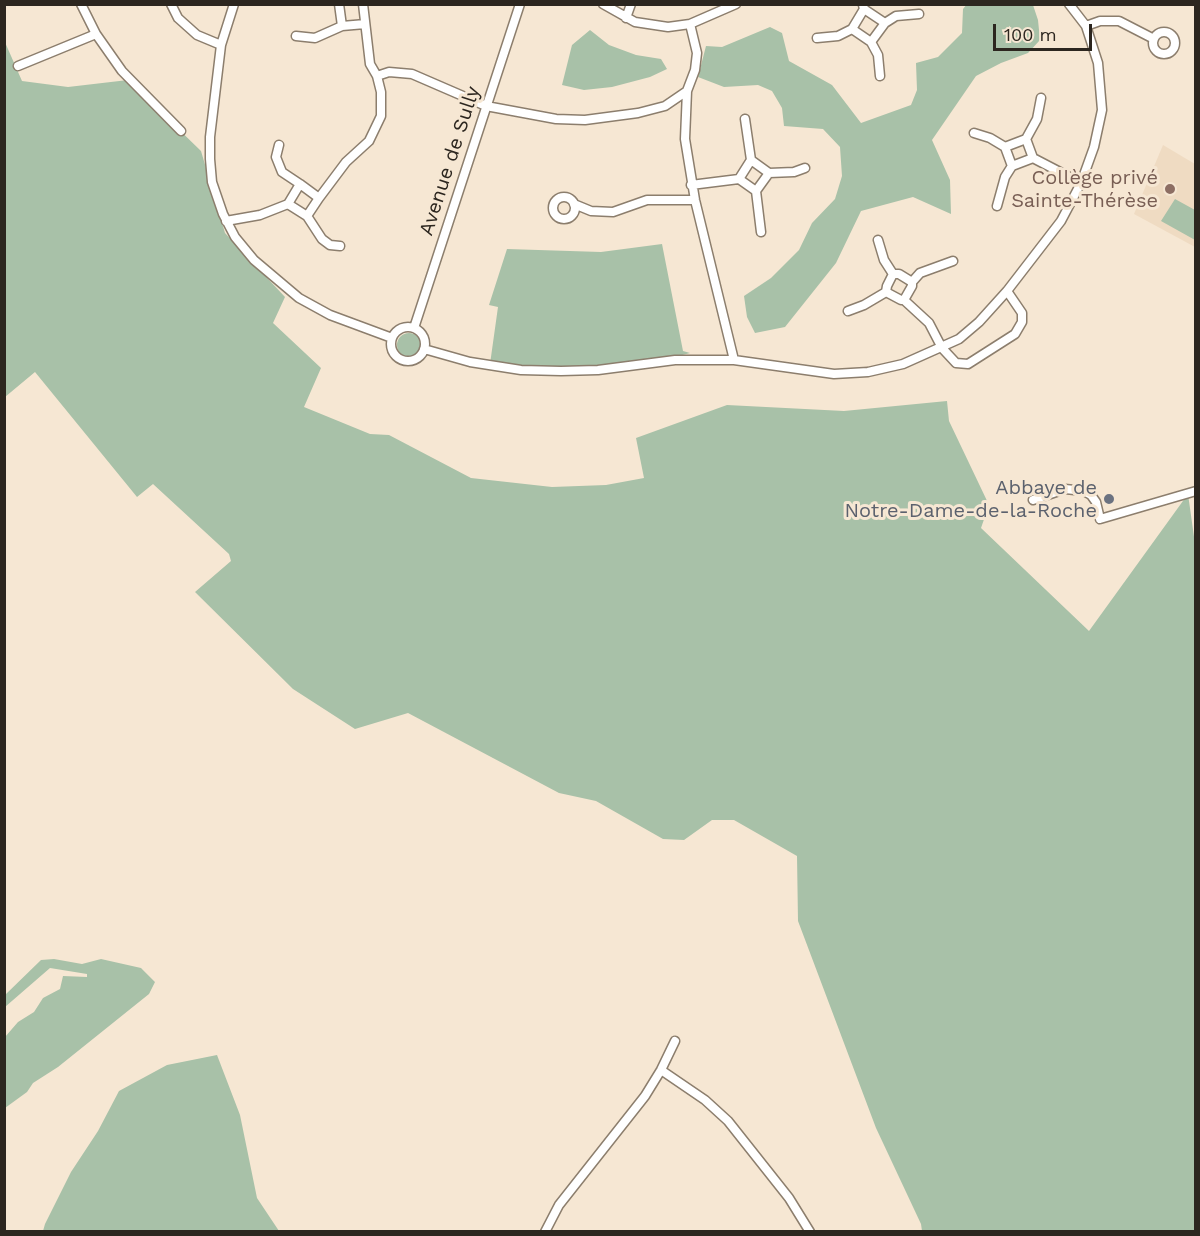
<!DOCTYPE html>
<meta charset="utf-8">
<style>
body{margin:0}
#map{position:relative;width:1200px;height:1236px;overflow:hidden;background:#f6e7d3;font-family:"Work Sans",sans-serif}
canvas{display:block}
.frame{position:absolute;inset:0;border:6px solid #2c261f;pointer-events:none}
.scale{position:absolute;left:993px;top:24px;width:99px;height:27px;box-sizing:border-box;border:3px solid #2c261f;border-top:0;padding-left:8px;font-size:18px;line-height:21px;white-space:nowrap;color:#2c261f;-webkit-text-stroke:4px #f6e7d3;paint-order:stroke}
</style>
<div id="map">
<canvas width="1200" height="1236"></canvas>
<div class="frame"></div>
<div class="scale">100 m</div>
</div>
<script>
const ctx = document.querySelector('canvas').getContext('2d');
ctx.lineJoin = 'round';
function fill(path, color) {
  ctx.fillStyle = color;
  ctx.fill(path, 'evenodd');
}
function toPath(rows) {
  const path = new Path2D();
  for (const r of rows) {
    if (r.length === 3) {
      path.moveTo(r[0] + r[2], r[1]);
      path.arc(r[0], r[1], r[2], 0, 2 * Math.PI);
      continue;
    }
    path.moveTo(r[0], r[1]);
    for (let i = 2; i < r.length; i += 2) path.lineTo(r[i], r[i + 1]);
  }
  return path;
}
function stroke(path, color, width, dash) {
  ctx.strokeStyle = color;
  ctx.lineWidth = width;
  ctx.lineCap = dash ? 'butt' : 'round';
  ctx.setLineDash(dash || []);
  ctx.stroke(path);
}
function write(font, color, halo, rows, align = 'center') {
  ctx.font = font + ' "Work Sans",sans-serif';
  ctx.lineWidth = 6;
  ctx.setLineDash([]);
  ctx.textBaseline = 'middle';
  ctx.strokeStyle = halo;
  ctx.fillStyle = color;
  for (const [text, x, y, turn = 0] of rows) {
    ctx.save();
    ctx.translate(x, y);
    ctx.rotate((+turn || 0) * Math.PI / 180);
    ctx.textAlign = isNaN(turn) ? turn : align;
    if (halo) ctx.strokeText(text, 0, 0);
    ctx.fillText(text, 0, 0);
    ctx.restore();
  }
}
fill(toPath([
 [1163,145,1195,164,1195,247,1134,214]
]), '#efdbc2');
fill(toPath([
 [967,4,1033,5,1038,20,1040,40,1028,53,1001,63,976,76,932,140,950,180,951,214,913,197,861,211,836,263,785,327,755,333,747,317,744,296,771,278,799,250,812,223,835,199,842,176,840,147,823,129,784,126,782,108,772,91,758,85,724,87,698,77,706,46,722,47,770,27,782,33,789,61,832,85,861,123,911,105,917,90,916,63,938,57,962,33,963,9],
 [590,30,609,45,636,55,661,59,667,69,650,77,612,87,584,90,562,85,572,45],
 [4,40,22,81,68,87,128,80,201,151,225,233,285,297,273,323,321,368,304,407,370,434,389,435,471,478,552,487,606,485,644,478,636,438,727,405,844,411,947,401,949,421,989,505,981,528,1089,631,1188,494,1196,551,1195,1231,922,1231,921,1224,876,1128,798,921,797,856,734,820,712,820,684,840,663,839,596,801,559,793,408,713,355,729,293,689,195,592,231,561,229,554,153,484,137,497,35,372,5,397],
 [1175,199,1195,210,1195,240,1161,221],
 [662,244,683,351,690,353,671,358,569,370,490,364,498,307,489,305,507,249,601,252],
 [409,345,12],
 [54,959,82,964,101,959,141,968,155,982,149,994,58,1067,33,1083,27,1092,5,1108,5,1037,18,1022,34,1012,43,998,60,989,63,976,87,977,87,974,50,968,5,1007,5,995,41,960],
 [217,1055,240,1115,257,1198,279,1231,43,1231,45,1224,71,1172,98,1131,119,1091,167,1065]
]), '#a8c1a8');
const minor = toPath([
 [81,4,96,34,122,71,181,131],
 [171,4,178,18,197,35,221,45],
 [234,4,221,45,210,137,210,159,212,182,223,214,235,237,254,260,299,298,330,315,392,338],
 [339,4,342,26],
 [603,4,635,22,668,27,690,24,736,4],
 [863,5,864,9,885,23],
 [626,18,631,4],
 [690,24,697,53,695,70,687,91,685,139,695,200,734,360],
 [1086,26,1100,21,1119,21,1154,39],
 [852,29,871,42,878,55,880,76],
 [1164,43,11],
 [296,36,315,38,342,26,365,24],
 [817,38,838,36,852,29,864,9],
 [871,42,885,23,896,16,919,14],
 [18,66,96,34],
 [377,76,389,72,412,74,486,106,556,119,585,120,638,113,665,106,687,91],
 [745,119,751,160,739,179,756,191,769,173],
 [974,133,990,138,1005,147,1012,166,1033,158,1026,139,1005,147],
 [1026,139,1037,119,1041,98],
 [279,145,276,157,282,172,300,184],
 [1033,158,1081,183],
 [751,160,769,173,794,172,805,168],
 [691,185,739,179],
 [756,191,761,232],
 [564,208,11],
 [288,204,307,216,319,198],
 [574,204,591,211,613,212,647,200,695,200],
 [997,206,1005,177,1012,166],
 [307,216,322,239,330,245,340,246],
 [226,221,260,215,288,204,300,184,319,198,346,162,369,141,381,116,381,92,377,76,370,64,363,4],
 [878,240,884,260,893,274,899,274,912,282,912,286,904,300,901,300,886,292],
 [912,282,920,273,953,261],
 [904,300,929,323,942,348,956,363,968,364,1015,334,1022,322,1022,313,1007,291],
 [848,311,864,305,886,292,887,286,893,274],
 [408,344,17],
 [414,328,520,4],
 [424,349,470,362,521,370,561,371,598,370,675,360,734,360,834,374,868,372,903,364,959,339,979,322,1007,291,1061,221,1081,183,1094,147,1102,110,1098,63,1086,26,1069,4],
 [1033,500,1065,489,1084,491,1091,495,1096,502,1100,519,1196,491],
 [661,1070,705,1100,728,1121,789,1198,810,1232],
 [545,1232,559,1205,645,1096,661,1070,675,1041]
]);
stroke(minor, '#8c7e6d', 11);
stroke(minor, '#fff', 8);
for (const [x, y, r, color] of [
 [1170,189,6,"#8d6e63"],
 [1109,499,6,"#6b7280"]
]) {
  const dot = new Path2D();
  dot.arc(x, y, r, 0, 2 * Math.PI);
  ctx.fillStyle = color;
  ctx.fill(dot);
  stroke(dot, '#f6e7d3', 2);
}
write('20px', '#2c261f', '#f6e7d3', [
 ["Avenue de Sully",450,161,-72]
]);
write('20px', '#785e54', '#f6e7d3', [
 ["Collège privé",1158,178],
 ["Sainte-Thérèse",1158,201]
], 'right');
write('20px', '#5b616d', '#f6e7d3', [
 ["Abbaye de",1097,488],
 ["Notre-Dame-de-la-Roche",1097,511]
], 'right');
</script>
